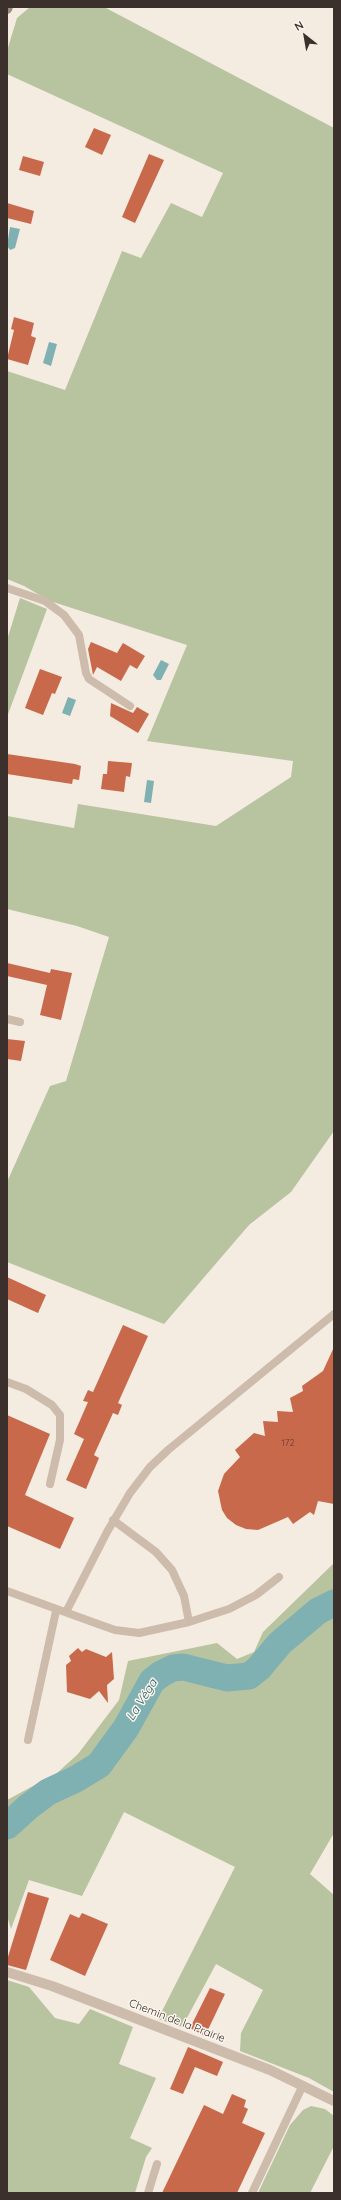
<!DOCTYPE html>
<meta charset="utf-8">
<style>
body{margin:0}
#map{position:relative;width:341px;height:2200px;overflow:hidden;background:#f4ebe1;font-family:Quicksand,sans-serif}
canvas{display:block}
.frame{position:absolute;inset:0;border:8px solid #3b302b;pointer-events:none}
.north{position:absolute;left:285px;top:16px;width:40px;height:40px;-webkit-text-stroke:3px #fbf5ee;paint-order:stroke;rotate:329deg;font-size:11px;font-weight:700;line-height:16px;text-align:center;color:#3b302b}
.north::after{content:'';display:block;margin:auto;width:14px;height:18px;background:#3b302b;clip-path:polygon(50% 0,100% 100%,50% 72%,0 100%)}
</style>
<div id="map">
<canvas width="341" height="2200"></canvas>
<div class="frame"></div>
<div class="north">N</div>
</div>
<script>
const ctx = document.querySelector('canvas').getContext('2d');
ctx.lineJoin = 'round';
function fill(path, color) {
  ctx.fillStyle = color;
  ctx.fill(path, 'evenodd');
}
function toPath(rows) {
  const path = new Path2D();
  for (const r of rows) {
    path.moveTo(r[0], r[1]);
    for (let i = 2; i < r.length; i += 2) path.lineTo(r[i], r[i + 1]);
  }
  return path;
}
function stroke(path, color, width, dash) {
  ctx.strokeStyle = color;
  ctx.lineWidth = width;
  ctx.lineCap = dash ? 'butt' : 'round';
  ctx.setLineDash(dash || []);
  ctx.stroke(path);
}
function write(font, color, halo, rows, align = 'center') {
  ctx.font = font + ' Quicksand,sans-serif';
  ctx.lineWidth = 3;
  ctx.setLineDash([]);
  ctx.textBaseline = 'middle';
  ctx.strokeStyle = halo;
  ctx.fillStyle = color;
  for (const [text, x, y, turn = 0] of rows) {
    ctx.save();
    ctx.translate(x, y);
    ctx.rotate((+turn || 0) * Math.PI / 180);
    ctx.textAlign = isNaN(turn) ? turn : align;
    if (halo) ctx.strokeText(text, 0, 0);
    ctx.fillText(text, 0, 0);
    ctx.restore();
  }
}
fill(toPath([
 [30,7,104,7,334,128,334,1131,291,1192,249,1225,164,1324,7,1262,7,1182,50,1086,66,1081,109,937,77,926,7,909,7,816,74,828,78,804,216,826,291,777,293,761,147,741,187,645,50,601,24,586,7,579,7,371,65,390,122,251,141,258,171,203,202,217,223,173,7,74,7,51,17,18],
 [20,598,47,609,7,717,7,640],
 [334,1563,334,1833,310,1874,334,1895,334,2092,309,2078,240,2051,241,2033,263,1990,216,1964,182,2027,158,2019,235,1867,124,1812,82,1896,29,1880,11,1929,7,1916,7,1800,57,1773,78,1754,119,1700,128,1661,217,1643,237,1659,254,1652,263,1632],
 [7,1980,29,1987,55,2018,79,2024,90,2009,133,2027,119,2064,156,2078,130,2138,152,2148,146,2157,135,2193,7,2193],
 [311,2106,325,2109,334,2116,334,2146,310,2193,258,2193,290,2125,303,2110]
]), '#b8c4a0');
fill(toPath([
 [10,227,20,229,15,248,10,250,7,246],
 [49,342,57,344,51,366,43,363],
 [161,660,169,664,161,680,157,680,153,675],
 [68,697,76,700,70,716,62,713],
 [147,780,154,781,151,803,144,802]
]), '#7fb0b2');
stroke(toPath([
 [7,1826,28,1807,48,1792,76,1779,99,1765,126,1728,152,1681,161,1674,173,1668,183,1667,227,1678,249,1676,259,1668,280,1643,318,1611,334,1603]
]), '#7fb0b2', 27);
fill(toPath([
 [94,128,111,135,102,155,85,147],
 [149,154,164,160,135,223,122,217],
 [23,156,44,162,40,176,19,170],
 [7,203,34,211,31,224,7,218],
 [14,317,34,323,31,336,36,338,28,365,7,359,14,330,11,329],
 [91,642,117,653,123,643,145,656,137,669,130,665,121,681,97,667,93,675,88,649],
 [40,669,62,677,55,694,52,693,43,715,25,708],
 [111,703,133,713,137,707,149,714,138,733,110,716],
 [7,754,75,764,81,766,79,780,73,779,72,784,7,774],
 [108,761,132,763,130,777,126,776,124,792,101,789,103,774,107,774],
 [7,963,50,973,51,969,72,973,61,1020,40,1015,47,985,7,976],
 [7,1039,25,1041,21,1061,7,1059],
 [7,1277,46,1295,38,1313,7,1299],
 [123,1325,148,1336,118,1403,122,1405,118,1415,113,1413,94,1455,99,1458,86,1489,66,1480,84,1439,74,1434,88,1402,83,1401,88,1390,93,1392],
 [334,1347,334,1504,318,1501,314,1515,310,1512,293,1524,288,1517,258,1530,246,1529,236,1525,227,1518,222,1510,218,1491,224,1474,240,1457,235,1450,254,1433,265,1436,263,1421,278,1422,277,1411,293,1412,290,1398,303,1391,302,1386,323,1371],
 [7,1415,50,1434,25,1495,74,1518,60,1549,7,1526],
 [78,1648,82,1652,86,1649,106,1657,112,1652,114,1679,107,1685,108,1703,99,1691,90,1699,67,1692,66,1665,71,1661,69,1656],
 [28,1892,49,1898,26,1970,7,1965,7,1960],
 [82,1913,108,1924,85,1976,50,1960,70,1914,79,1918],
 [210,1988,225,1994,205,2036,190,2028],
 [188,2047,223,2062,217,2076,195,2067,183,2094,170,2089],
 [232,2094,246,2100,244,2107,248,2109,242,2123,265,2133,237,2193,162,2193,204,2105,223,2114]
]), '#c8694b');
stroke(toPath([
 [7,588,45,601,64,615,79,635,86,673,89,679,130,706],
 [7,1019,20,1022],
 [7,1382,26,1389,52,1405,60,1415,60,1440,50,1484],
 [113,1520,156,1552,172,1570,184,1596,189,1622],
 [7,1591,98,1624,115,1630,139,1633,189,1622,229,1609,256,1595,279,1577],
 [66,1612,107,1532,130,1493,150,1467,168,1450,334,1314],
 [28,1740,56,1611],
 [148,2193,157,2164],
 [252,2193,303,2085]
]), '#cdbbac', 8);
stroke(toPath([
 [7,1972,52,1986,270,2070,334,2101]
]), '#cdbbac', 10);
stroke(toPath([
 [7,9,8,7]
]), '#a18a7d', 10);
write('9px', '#5e3e33', null, [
 ["172",288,1443]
]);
write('11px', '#3b302b', '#fbf5ee', [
 ["Chemin de la Prairie",177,2021,21]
]);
write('italic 12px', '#1f5a5e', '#fbf5ee', [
 ["La Véga",142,1700,-58]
]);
</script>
